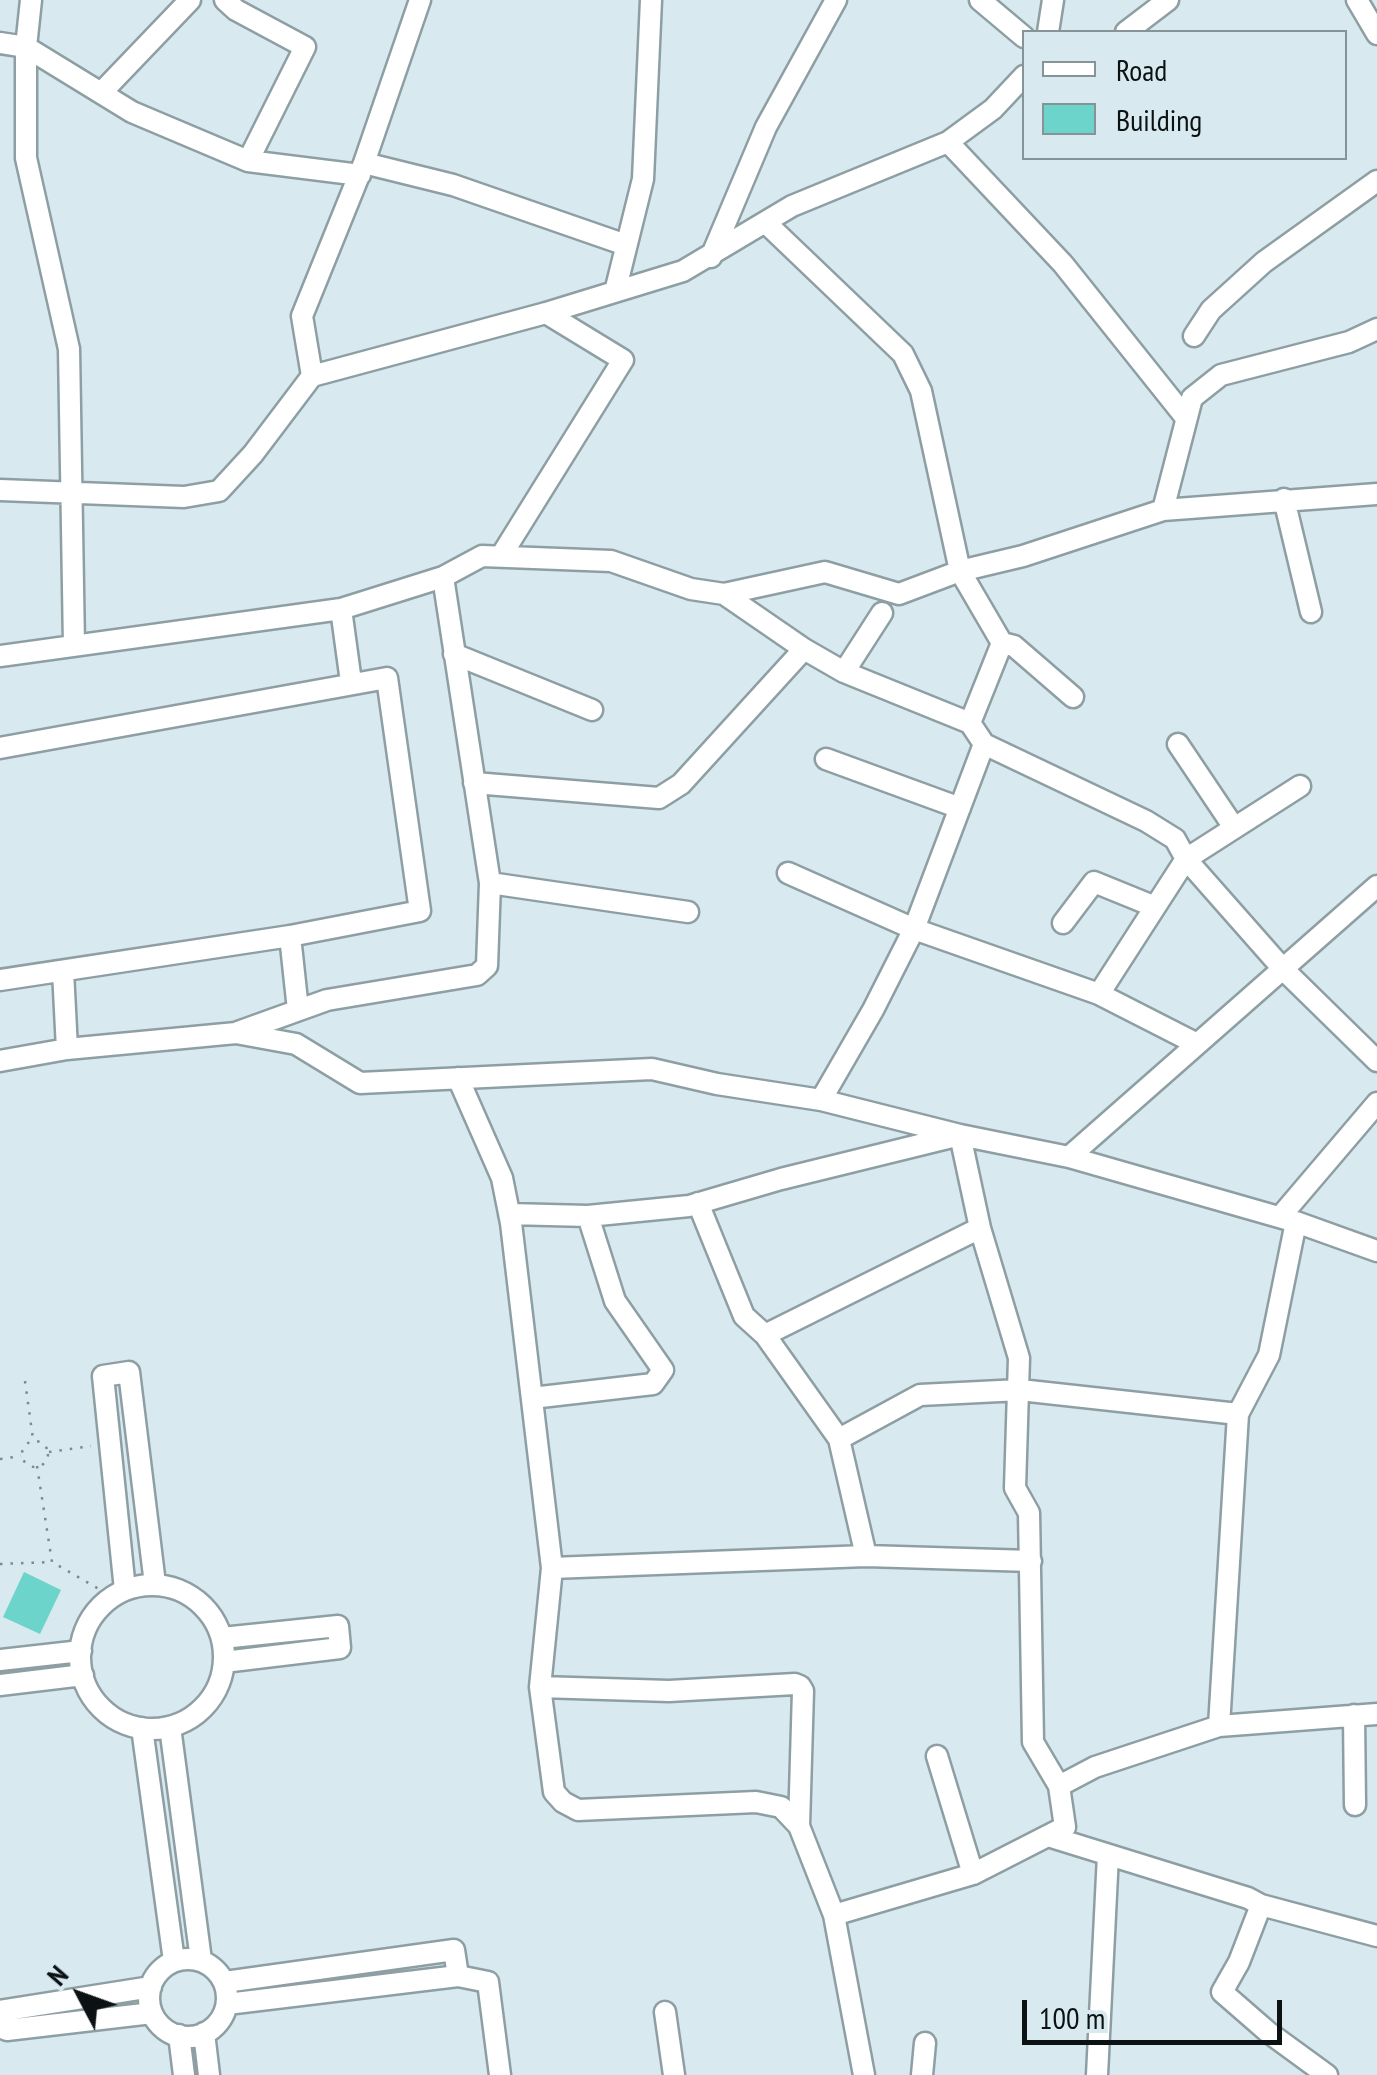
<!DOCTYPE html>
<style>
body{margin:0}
#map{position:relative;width:1377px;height:2075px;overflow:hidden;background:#d8eaf0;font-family:"PT Sans Narrow",sans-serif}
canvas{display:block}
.legend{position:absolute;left:1022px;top:30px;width:325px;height:130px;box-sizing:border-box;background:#d8eaf0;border:2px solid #869498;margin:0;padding:12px 18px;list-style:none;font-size:30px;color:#0c1214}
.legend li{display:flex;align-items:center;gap:20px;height:50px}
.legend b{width:50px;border:2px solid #869498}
.north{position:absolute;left:30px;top:1945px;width:100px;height:100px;-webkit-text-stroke:8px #d8eaf0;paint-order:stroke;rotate:311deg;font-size:28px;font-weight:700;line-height:40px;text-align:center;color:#0c1214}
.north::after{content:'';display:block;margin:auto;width:35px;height:45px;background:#0c1214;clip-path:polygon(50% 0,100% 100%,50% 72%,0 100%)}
.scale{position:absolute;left:1022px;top:2000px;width:260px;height:45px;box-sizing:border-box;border:5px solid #0c1214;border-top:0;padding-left:12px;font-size:30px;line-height:35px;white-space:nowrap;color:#0c1214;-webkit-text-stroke:8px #d8eaf0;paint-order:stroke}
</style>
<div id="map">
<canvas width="1377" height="2075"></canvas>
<ul class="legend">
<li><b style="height:12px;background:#fff"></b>Road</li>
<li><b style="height:28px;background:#6cd4ca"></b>Building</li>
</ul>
<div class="north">N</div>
<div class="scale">100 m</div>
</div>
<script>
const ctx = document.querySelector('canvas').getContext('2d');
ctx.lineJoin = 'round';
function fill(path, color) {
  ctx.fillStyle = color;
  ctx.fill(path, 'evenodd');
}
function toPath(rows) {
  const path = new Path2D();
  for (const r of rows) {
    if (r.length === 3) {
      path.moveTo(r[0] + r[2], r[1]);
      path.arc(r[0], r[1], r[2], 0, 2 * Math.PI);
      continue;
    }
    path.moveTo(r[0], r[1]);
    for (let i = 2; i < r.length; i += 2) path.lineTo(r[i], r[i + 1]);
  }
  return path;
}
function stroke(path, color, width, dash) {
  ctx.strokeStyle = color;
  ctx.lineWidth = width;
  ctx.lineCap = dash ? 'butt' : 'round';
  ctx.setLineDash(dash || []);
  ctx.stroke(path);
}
fill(toPath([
 [24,1572,61,1590,40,1634,3,1617]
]), '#6cd4ca');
const minor = toPath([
 [31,0,26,47,26,158,69,349,74,646],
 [225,0,236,10,305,47,248,161],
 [980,0,1024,37],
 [1357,0,1377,34],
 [1048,32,1053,0],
 [1126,32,1168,0],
 [0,43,26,47,132,112,248,161,360,175],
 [101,93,190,0],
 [948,142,1063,264,1186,418],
 [364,163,453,185,626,245],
 [766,223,903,354,921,391,960,571,1002,643,970,723,984,744,914,929,873,1010,821,1100],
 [711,257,766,127,836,0],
 [615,292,643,179,651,0],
 [1194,336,1211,310,1264,262,1377,181],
 [312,376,546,313,683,271,792,206,948,142,993,109,1024,76],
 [0,490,184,497,219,491,253,454,312,376,302,316,364,163,420,0],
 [1284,499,1311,612],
 [1163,510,1192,398,1221,375,1349,342,1377,329],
 [501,556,623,360,546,313],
 [724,594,804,649,844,672,970,723],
 [341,609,351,682],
 [1002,643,1014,646,1073,697],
 [454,654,592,710],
 [0,656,341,609,443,577,482,556,611,561,691,589,724,594,825,572,899,594,960,571,1023,556,1163,510,1377,494],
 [844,672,882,613],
 [984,744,1146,821,1175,839,1186,859,1283,969,1377,1061],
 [1178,744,1233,826],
 [0,748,387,678,420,911,290,936,0,980],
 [826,759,960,808],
 [474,783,659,798,681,784,804,649],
 [788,873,914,929,1099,994,1197,1044],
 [490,883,688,912],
 [1063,923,1094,882,1153,906],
 [290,936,298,1010],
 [63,971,67,1049],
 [1099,994,1186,859,1300,786],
 [238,1032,327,1000,477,975,487,966,490,883,443,577],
 [0,1061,67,1049,236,1033,296,1044,360,1083,652,1069,717,1084,821,1100,960,1135,1069,1157,1296,1222,1377,1251],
 [458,1078,502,1178,511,1223,552,1568,540,1687,554,1792,563,1802,578,1810,756,1802,781,1807,799,1826,834,1915,864,2075],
 [1069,1157,1377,886],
 [698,1203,744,1316,765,1335,839,1439,866,1556],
 [509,1214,588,1216,689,1206,781,1179,960,1135,980,1228,1019,1358,1015,1488,1029,1513,1033,1742,1059,1786],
 [1280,1217,1377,1103],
 [765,1335,980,1228],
 [532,1398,653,1384,663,1370,615,1301,588,1216],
 [839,1439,920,1395,1020,1390,1238,1414],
 [552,1568,866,1556,1031,1561],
 [152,1657,72],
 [125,1590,103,1376,129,1372,155,1584],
 [222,1638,338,1626,340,1648,224,1662],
 [0,1660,81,1651],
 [0,1685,83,1675],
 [540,1687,669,1691,795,1684,800,1686,803,1691,799,1826],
 [1354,1715,1355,1805],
 [1219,1726,1238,1414,1269,1355,1296,1222],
 [170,1727,201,1960],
 [142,1728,174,1961],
 [937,1756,973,1874],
 [1048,1836,1248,1898,1261,1905,1377,1936],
 [1261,1905,1239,1962,1222,1992,1268,2032,1327,2075],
 [834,1915,973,1874,1065,1827,1059,1786,1095,1767,1219,1726,1377,1714],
 [188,1998,39],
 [225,1982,454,1950,458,1976],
 [227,2004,458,1976,488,1982,500,2075],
 [0,2011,151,1987],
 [665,2012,674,2075],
 [0,2027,7,2030,152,2013],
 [204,2033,209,2075],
 [179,2035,184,2075],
 [922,2075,925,2043],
 [1097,2075,1108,1855]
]);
stroke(minor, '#8e9fa4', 25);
stroke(toPath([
 [25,1381,33,1439],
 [35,1454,13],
 [49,1452,91,1446],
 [0,1459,21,1456],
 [37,1466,52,1562,106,1593],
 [0,1564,52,1562]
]), '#7d8a8e', 2.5, [2.5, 8]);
stroke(minor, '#fff', 20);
</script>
